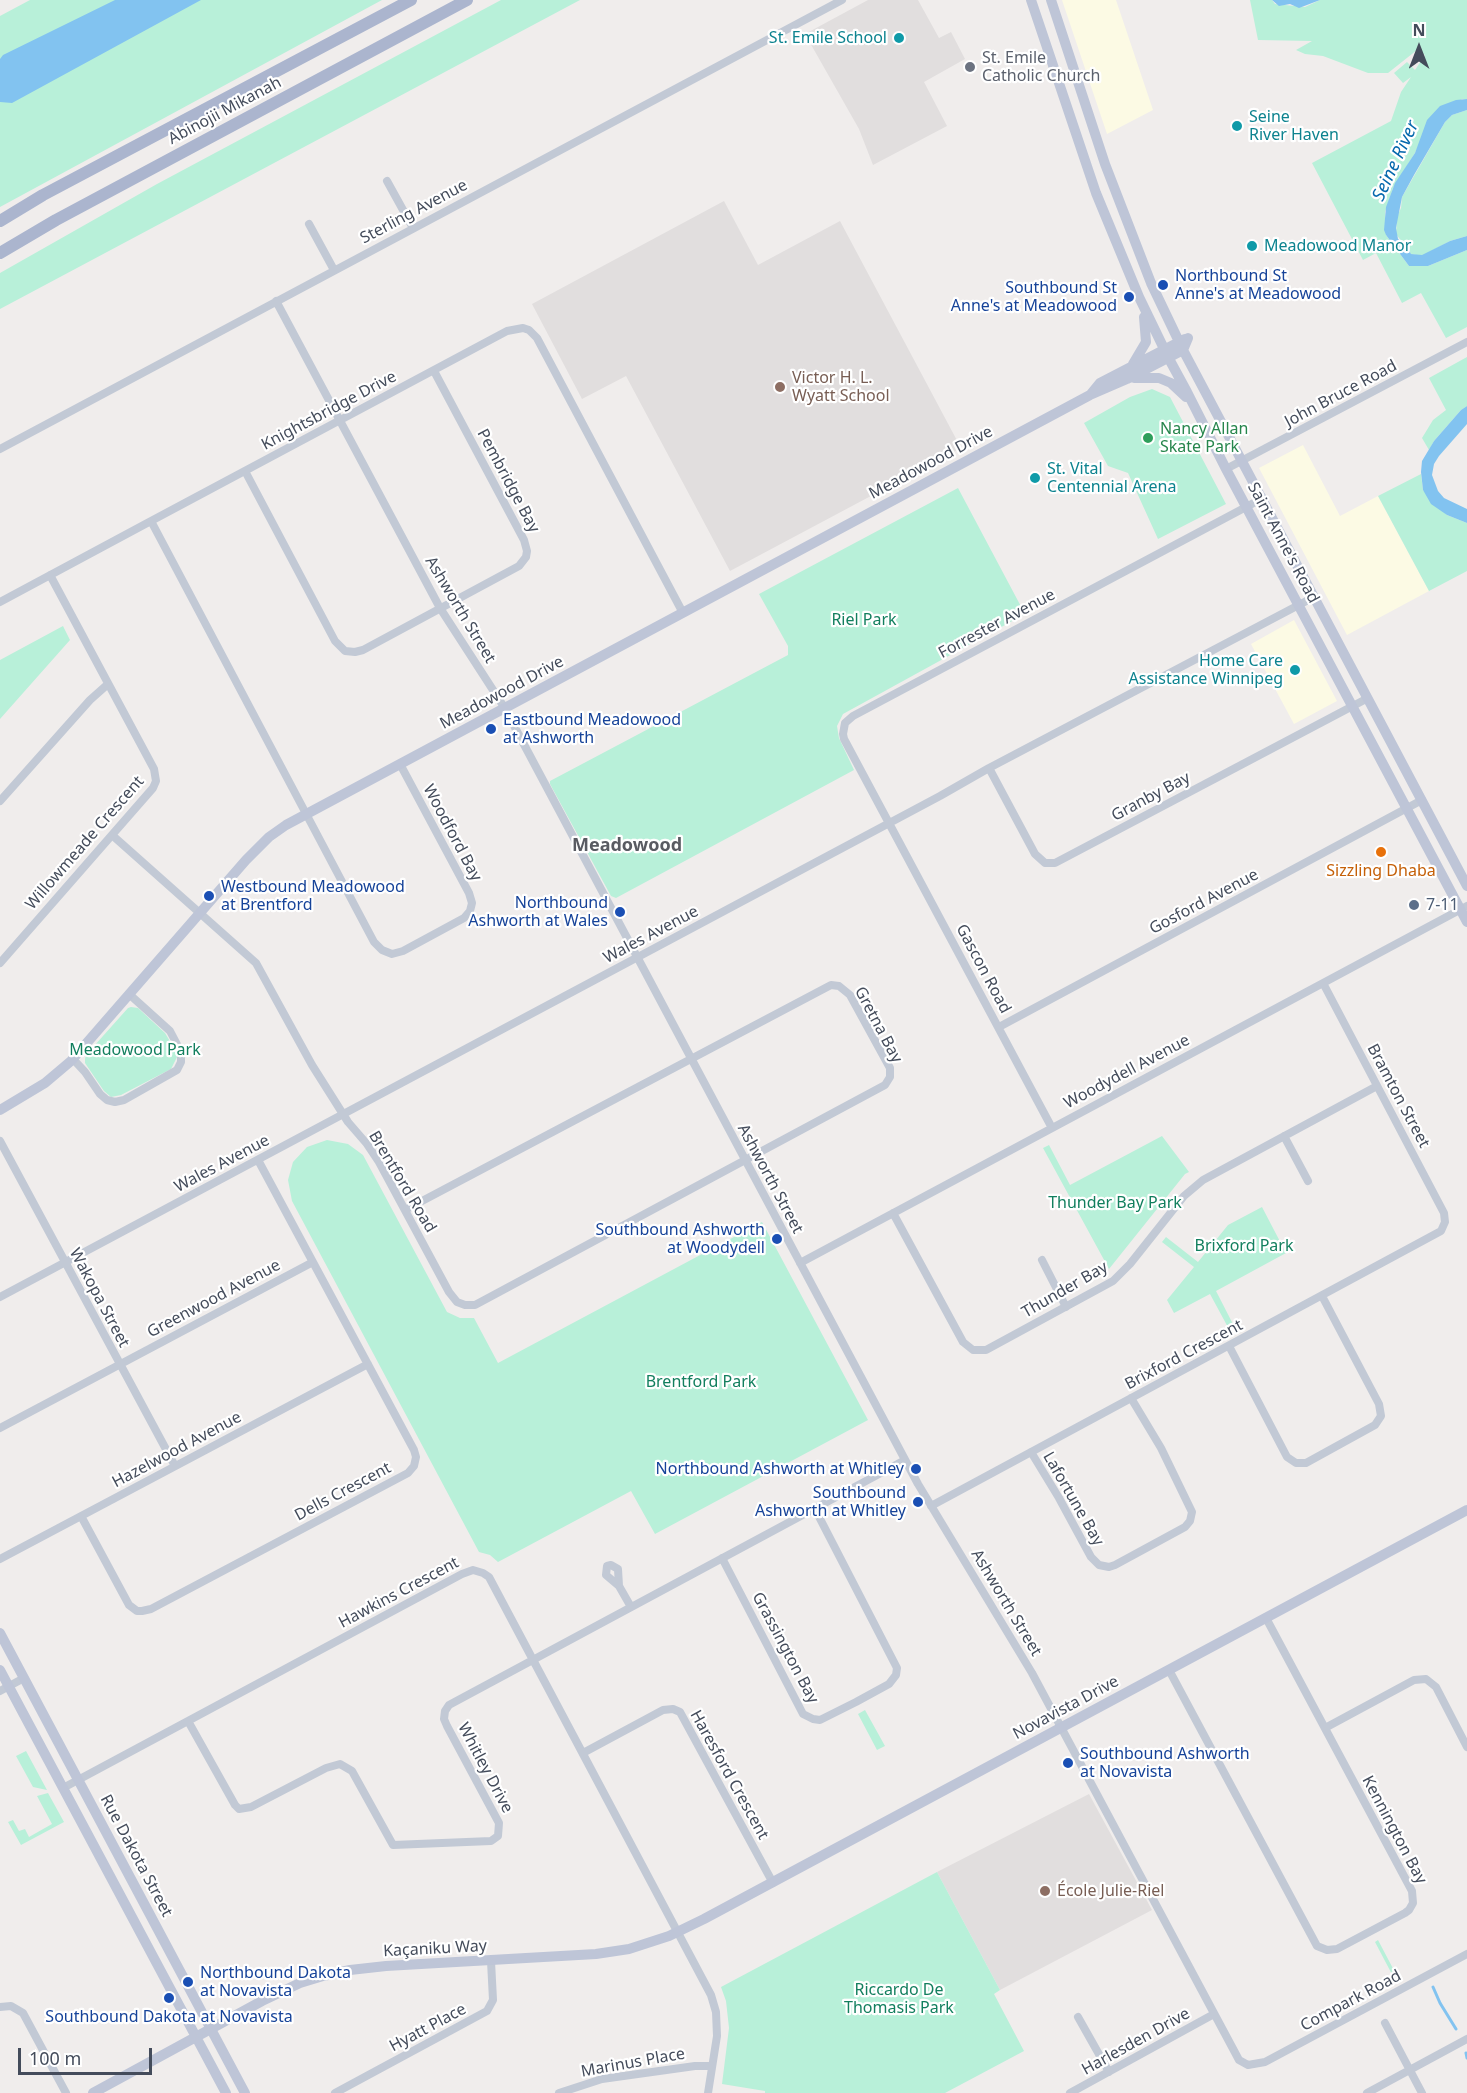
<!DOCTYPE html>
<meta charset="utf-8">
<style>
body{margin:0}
#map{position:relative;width:1467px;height:2093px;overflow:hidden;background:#f0edec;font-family:"Noto Sans",sans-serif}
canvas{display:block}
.north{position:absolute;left:1389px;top:18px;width:60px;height:60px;-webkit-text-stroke:4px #fff;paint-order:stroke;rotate:0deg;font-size:16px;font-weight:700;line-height:24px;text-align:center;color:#444c5b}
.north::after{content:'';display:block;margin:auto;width:21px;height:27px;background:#444c5b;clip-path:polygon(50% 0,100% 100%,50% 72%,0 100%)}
.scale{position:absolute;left:18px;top:2048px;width:134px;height:27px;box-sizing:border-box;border:3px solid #444c5b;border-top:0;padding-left:8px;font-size:18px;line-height:21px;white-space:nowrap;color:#444c5b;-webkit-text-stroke:4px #fff;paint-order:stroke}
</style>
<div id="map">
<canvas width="1467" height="2093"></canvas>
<div class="north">N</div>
<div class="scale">100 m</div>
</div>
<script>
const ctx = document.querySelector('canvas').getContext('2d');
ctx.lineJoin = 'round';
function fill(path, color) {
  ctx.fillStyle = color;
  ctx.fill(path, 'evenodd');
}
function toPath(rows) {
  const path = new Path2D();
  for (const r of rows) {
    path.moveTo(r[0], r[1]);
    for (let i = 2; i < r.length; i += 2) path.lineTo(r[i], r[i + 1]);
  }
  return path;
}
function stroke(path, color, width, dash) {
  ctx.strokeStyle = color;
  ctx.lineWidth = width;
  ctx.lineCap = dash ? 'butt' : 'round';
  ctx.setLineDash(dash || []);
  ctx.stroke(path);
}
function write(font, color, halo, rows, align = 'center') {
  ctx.font = font + ' "Noto Sans",sans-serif';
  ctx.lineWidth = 4.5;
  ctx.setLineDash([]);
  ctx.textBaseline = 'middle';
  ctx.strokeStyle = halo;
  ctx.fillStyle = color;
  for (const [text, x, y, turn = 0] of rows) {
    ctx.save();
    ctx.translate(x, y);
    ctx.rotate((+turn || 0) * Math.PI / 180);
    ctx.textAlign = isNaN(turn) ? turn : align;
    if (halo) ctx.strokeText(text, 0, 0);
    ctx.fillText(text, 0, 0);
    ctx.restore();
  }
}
fill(toPath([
 [1062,0,1116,0,1153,110,1107,134],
 [1303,445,1340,516,1378,496,1429,591,1347,635,1259,468],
 [1294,620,1337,701,1294,724,1251,644]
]), '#fcfae4');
fill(toPath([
 [868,0,918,0,939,38,951,32,965,59,924,82,947,126,873,165,859,129,805,34],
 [724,201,758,265,840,221,961,448,730,571,626,376,582,399,532,304],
 [1089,1794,1152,1910,1000,1990,937,1872]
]), '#e1dede');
fill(toPath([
 [30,0,382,0,0,207,0,16],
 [501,0,580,0,0,309,0,273,157,184],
 [1250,0,1272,0,1275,4,1305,7,1320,0,1467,0,1467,99,1462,99,1421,140,1415,153,1393,188,1385,212,1386,235,1409,266,1428,266,1467,250,1467,327,1446,338,1421,293,1402,303,1376,253,1363,260,1312,163,1391,121,1401,92,1411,77,1403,83,1394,73,1407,62,1415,70,1425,55,1417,50,1388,73,1368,73,1323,56,1305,54,1296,50,1312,41,1258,40],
 [1467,110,1467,236,1450,241,1422,256,1411,254,1396,234,1397,217,1401,208,1402,197,1445,122,1452,115],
 [1467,357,1467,406,1461,410,1434,441,1429,450,1422,438,1433,420,1446,410,1429,378],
 [1152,389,1170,397,1226,504,1158,539,1128,473,1108,466,1084,423,1130,397],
 [1421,474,1423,490,1447,515,1467,523,1467,571,1429,591,1378,496],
 [958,488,1025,614,843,714,837,726,839,738,854,770,616,898,611,896,550,784,550,781,788,655,788,646,759,594],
 [63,626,70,640,0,719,0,660],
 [131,1007,138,1008,165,1033,174,1048,177,1057,171,1069,121,1095,111,1097,104,1091,85,1063,85,1059,86,1055,128,1008],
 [1162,1136,1189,1172,1185,1174,1109,1269,1043,1148,1049,1145,1070,1185],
 [327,1140,348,1144,363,1155,447,1312,460,1318,474,1318,498,1363,762,1222,868,1420,655,1534,631,1491,498,1562,490,1555,479,1552,292,1201,288,1180,293,1162,307,1147],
 [1262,1207,1286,1253,1216,1291,1235,1328,1230,1331,1210,1294,1174,1313,1167,1300,1194,1267,1162,1242,1166,1237,1198,1262,1228,1225],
 [865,1710,885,1746,877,1750,858,1714],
 [26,1751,47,1790,33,1787,16,1756],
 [48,1793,64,1822,21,1845,8,1822,13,1820,19,1831,25,1829,29,1837,52,1824,37,1796],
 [937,1872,1000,1990,994,1994,1024,2051,945,2093,765,2093,765,2091,722,2084,729,2028,726,2001,721,1987],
 [1378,1940,1398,1978,1395,1980,1375,1942]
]), '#b8f0d9');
fill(toPath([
 [115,0,201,0,12,103,0,102,0,59,3,55],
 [1272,0,1320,0,1299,8,1290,4,1279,6],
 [1467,99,1467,110,1452,115,1445,122,1414,175,1402,197,1396,228,1398,239,1406,245,1411,254,1422,255,1450,241,1467,236,1467,250,1428,266,1409,266,1386,235,1384,230,1386,207,1395,183,1415,153,1427,120,1440,106,1456,100],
 [1467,406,1467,424,1439,456,1434,464,1432,475,1438,491,1444,498,1467,509,1467,523,1447,515,1431,504,1423,490,1421,472,1422,461,1434,441,1461,410]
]), '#82c3f0');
stroke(toPath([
 [1433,1987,1440,2003,1456,2029],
 [1466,2053,1467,2058]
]), '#82c3f0', 3);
stroke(toPath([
 [387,181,413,228],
 [309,224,334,270],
 [276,301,440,608,504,707,918,1484,1032,1673,1239,2060,1248,2065,1265,2062,1467,1954],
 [0,449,842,0],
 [1226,469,1467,342],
 [245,471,335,641,345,651,355,652,363,650,519,566,526,557,527,551,524,540,434,371],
 [0,602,151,521],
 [400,764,469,893,472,903,470,911,464,918,403,951,392,954,382,950,374,942,151,521,507,331,523,328,529,330,537,338,683,613],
 [989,768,1035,854,1045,863,1055,863,1368,698],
 [0,801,90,700,108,684],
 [112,835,256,963,312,1065,348,1122,367,1144,379,1162,449,1292,457,1302,465,1305,475,1305,885,1085,890,1077,890,1068,850,995,839,986,831,985,405,1210],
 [0,963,153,788,156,781,154,769,50,575],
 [999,1027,1422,800],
 [73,1059,85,1072,100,1094,107,1100,115,1102,124,1100,177,1070,181,1062,181,1052,170,1031,129,994],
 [1052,1128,844,739,843,734,845,723,853,716,1263,498],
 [1284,1136,1308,1181],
 [0,1141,175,1466],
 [893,1213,963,1342,973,1350,986,1350,1113,1281,1130,1264,1184,1196,1203,1180,1377,1086],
 [1042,1260,1066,1307],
 [800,1263,1467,906],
 [0,1297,940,796,989,768,1314,597],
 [1229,1346,1287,1457,1296,1463,1306,1463,1375,1425,1381,1416,1379,1404,1322,1296],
 [0,1428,313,1262],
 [1031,1452,1059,1498,1091,1557,1099,1565,1109,1567,1115,1565,1185,1527,1190,1521,1192,1512,1161,1448,1131,1398],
 [931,1506,1441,1231,1445,1222,1444,1213,1323,983],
 [81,1516,129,1605,137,1611,142,1611,151,1609,408,1473,414,1466,416,1457,414,1450,258,1160],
 [722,1558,803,1714,813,1719,820,1720,856,1702,889,1684,896,1675,897,1668,815,1509],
 [0,1559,368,1364],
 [619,1586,606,1575,607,1566,611,1565,618,1569,619,1586,631,1607],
 [1169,1670,1317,1946,1327,1950,1337,1949,1405,1913,1409,1910,1413,1903,1412,1891,1266,1618],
 [0,1691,24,1678],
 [188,1721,235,1805,239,1809,251,1807,326,1768,340,1764,352,1771,393,1845,491,1841,498,1836,499,1823,447,1726,444,1719,445,1711,449,1705,905,1460],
 [1325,1728,1414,1680,1426,1679,1436,1687,1467,1747],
 [583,1753,663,1710,673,1709,680,1712,773,1883],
 [63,1788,462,1574,473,1570,483,1573,489,1577,711,1995,716,2012,717,2036,708,2093],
 [0,2007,11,2006,23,2013,66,2093],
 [1078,2017,1109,2072],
 [1385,2023,1422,2093],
 [335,2093,487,2011,493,2000,491,1961],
 [559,2093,602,2079,695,2066,712,2066],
 [1070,2093,1214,2014],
 [1367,2093,1467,2039]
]), '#c2c9d5', 8);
stroke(toPath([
 [1031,0,1096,193,1139,297,1168,357,1187,392,1226,469,1467,922],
 [1051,0,1105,164,1151,283,1183,350,1467,886],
 [1133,364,1146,342,1144,317],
 [1134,378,1159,378,1171,383,1186,397],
 [1091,394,1100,383,1185,339],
 [0,1110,45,1083,71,1061,246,860,269,837,286,825,1090,395,1127,379,1183,350,1188,338],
 [0,1633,245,2093],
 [0,1670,226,2093],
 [93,2093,262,2001,300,1983,323,1976,350,1970,386,1966,596,1954,629,1949,669,1936,704,1919,1467,1510]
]), '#bec5d7', 10);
stroke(toPath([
 [0,221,43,195,411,0],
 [0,253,56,220,467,0]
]), '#abb5ce', 12);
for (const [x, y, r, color] of [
 [899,38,6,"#0f9aa8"],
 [970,67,6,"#6b7280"],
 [1237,126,6,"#0f9aa8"],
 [1252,246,6,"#0f9aa8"],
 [1163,285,6,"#1a4fb4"],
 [1129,297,6,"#1a4fb4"],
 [780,387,6,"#8d6e63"],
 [1148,438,6,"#2e9e5b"],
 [1035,478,6,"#0f9aa8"],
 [1295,670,6,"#0f9aa8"],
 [491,729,6,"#1a4fb4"],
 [1381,852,6,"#e8710a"],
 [209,896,6,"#1a4fb4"],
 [1414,905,6,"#5c6f8a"],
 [620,912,6,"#1a4fb4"],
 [777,1239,6,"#1a4fb4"],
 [916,1469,6,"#1a4fb4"],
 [918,1502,6,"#1a4fb4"],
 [1068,1763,6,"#1a4fb4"],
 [1045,1891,6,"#8d6e63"],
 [188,1982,6,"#1a4fb4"],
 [169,1998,6,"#1a4fb4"]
]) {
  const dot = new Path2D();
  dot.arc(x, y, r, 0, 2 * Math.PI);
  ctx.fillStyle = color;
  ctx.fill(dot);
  stroke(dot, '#fff', 2);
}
write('16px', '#0d838f', '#fff', [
 ["St. Emile School",887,38,"right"],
 ["Seine",1249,117],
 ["River Haven",1249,135],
 ["Meadowood Manor",1264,246],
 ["St. Vital",1047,469],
 ["Centennial Arena",1047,487],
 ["Home Care",1283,661,"right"],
 ["Assistance Winnipeg",1283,679,"right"]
], 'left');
write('16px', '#5b616d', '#fff', [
 ["St. Emile",982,58],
 ["Catholic Church",982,76]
], 'left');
write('16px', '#444c5b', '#fff', [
 ["Abinojii Mikanah",225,111,-28],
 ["Sterling Avenue",414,212,-28],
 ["John Bruce Road",1341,394,-28],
 ["Knightsbridge Drive",329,411,-28],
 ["Meadowood Drive",931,463,-28],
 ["Pembridge Bay",508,481,62],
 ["Saint Anne's Road",1283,543,62],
 ["Ashworth Street",460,610,59],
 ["Forrester Avenue",997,624,-28],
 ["Meadowood Drive",502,693,-28],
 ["Granby Bay",1151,797,-28],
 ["Woodford Bay",452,833,62],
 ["Willowmeade Crescent",85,843,-49],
 ["Gosford Avenue",1204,902,-28],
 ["Wales Avenue",651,935,-28],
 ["Gascon Road",983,969,62],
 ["Gretna Bay",878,1025,62],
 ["Woodydell Avenue",1127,1072,-28],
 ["Bramton Street",1398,1096,62],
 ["Wales Avenue",222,1164,-28],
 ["Ashworth Street",770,1179,62],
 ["Brentford Road",402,1182,59],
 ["Thunder Bay",1065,1290,-30],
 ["Wakopa Street",99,1298,62],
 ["Greenwood Avenue",214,1299,-28],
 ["Brixford Crescent",1184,1355,-28],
 ["Hazelwood Avenue",177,1450,-28],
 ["Dells Crescent",343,1492,-28],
 ["Lafortune Bay",1073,1499,60],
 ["Hawkins Crescent",399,1593,-28],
 ["Ashworth Street",1006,1603,59],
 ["Grassington Bay",785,1648,62],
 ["Novavista Drive",1066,1708,-28],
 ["Whitley Drive",485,1768,62],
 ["Haresford Crescent",729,1775,61],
 ["Kennington Bay",1394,1830,62],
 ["Rue Dakota Street",136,1856,62],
 ["Kaçaniku Way",435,1949,-3],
 ["Compark Road",1351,2001,-28],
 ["Hyatt Place",428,2028,-28],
 ["Harlesden Drive",1136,2042,-29],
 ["Marinus Place",633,2063,-10]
]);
write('16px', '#164399', '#fff', [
 ["Northbound St",1175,276],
 ["Anne's at Meadowood",1175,294],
 ["Southbound St",1117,288,"right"],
 ["Anne's at Meadowood",1117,306,"right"],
 ["Eastbound Meadowood",503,720],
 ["at Ashworth",503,738],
 ["Westbound Meadowood",221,887],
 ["at Brentford",221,905],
 ["Northbound",608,903,"right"],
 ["Ashworth at Wales",608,921,"right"],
 ["Southbound Ashworth",765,1230,"right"],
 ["at Woodydell",765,1248,"right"],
 ["Northbound Ashworth at Whitley",904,1469,"right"],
 ["Southbound",906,1493,"right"],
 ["Ashworth at Whitley",906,1511,"right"],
 ["Southbound Ashworth",1080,1754],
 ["at Novavista",1080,1772],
 ["Northbound Dakota",200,1973],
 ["at Novavista",200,1991],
 ["Southbound Dakota at Novavista",169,2017,"center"]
], 'left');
write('16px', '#785e54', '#fff', [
 ["Victor H. L.",792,378],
 ["Wyatt School",792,396],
 ["École Julie-Riel",1057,1891]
], 'left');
write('16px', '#27864d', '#fff', [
 ["Nancy Allan",1160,429],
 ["Skate Park",1160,447]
], 'left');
write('16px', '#127f5e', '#fff', [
 ["Riel Park",864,620],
 ["Meadowood Park",135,1050],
 ["Thunder Bay Park",1115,1203],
 ["Brixford Park",1244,1246],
 ["Brentford Park",701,1382],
 ["Riccardo De",899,1990],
 ["Thomasis Park",899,2008]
]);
write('16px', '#c56008', '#fff', [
 ["Sizzling Dhaba",1381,871]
]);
write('16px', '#4e5e75', '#fff', [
 ["7-11",1426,905]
], 'left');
write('italic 18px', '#0568ad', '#fff', [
 ["Seine River",1396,161,-65]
]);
write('bold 18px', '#595b62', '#fff', [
 ["Meadowood",627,846]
]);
</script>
